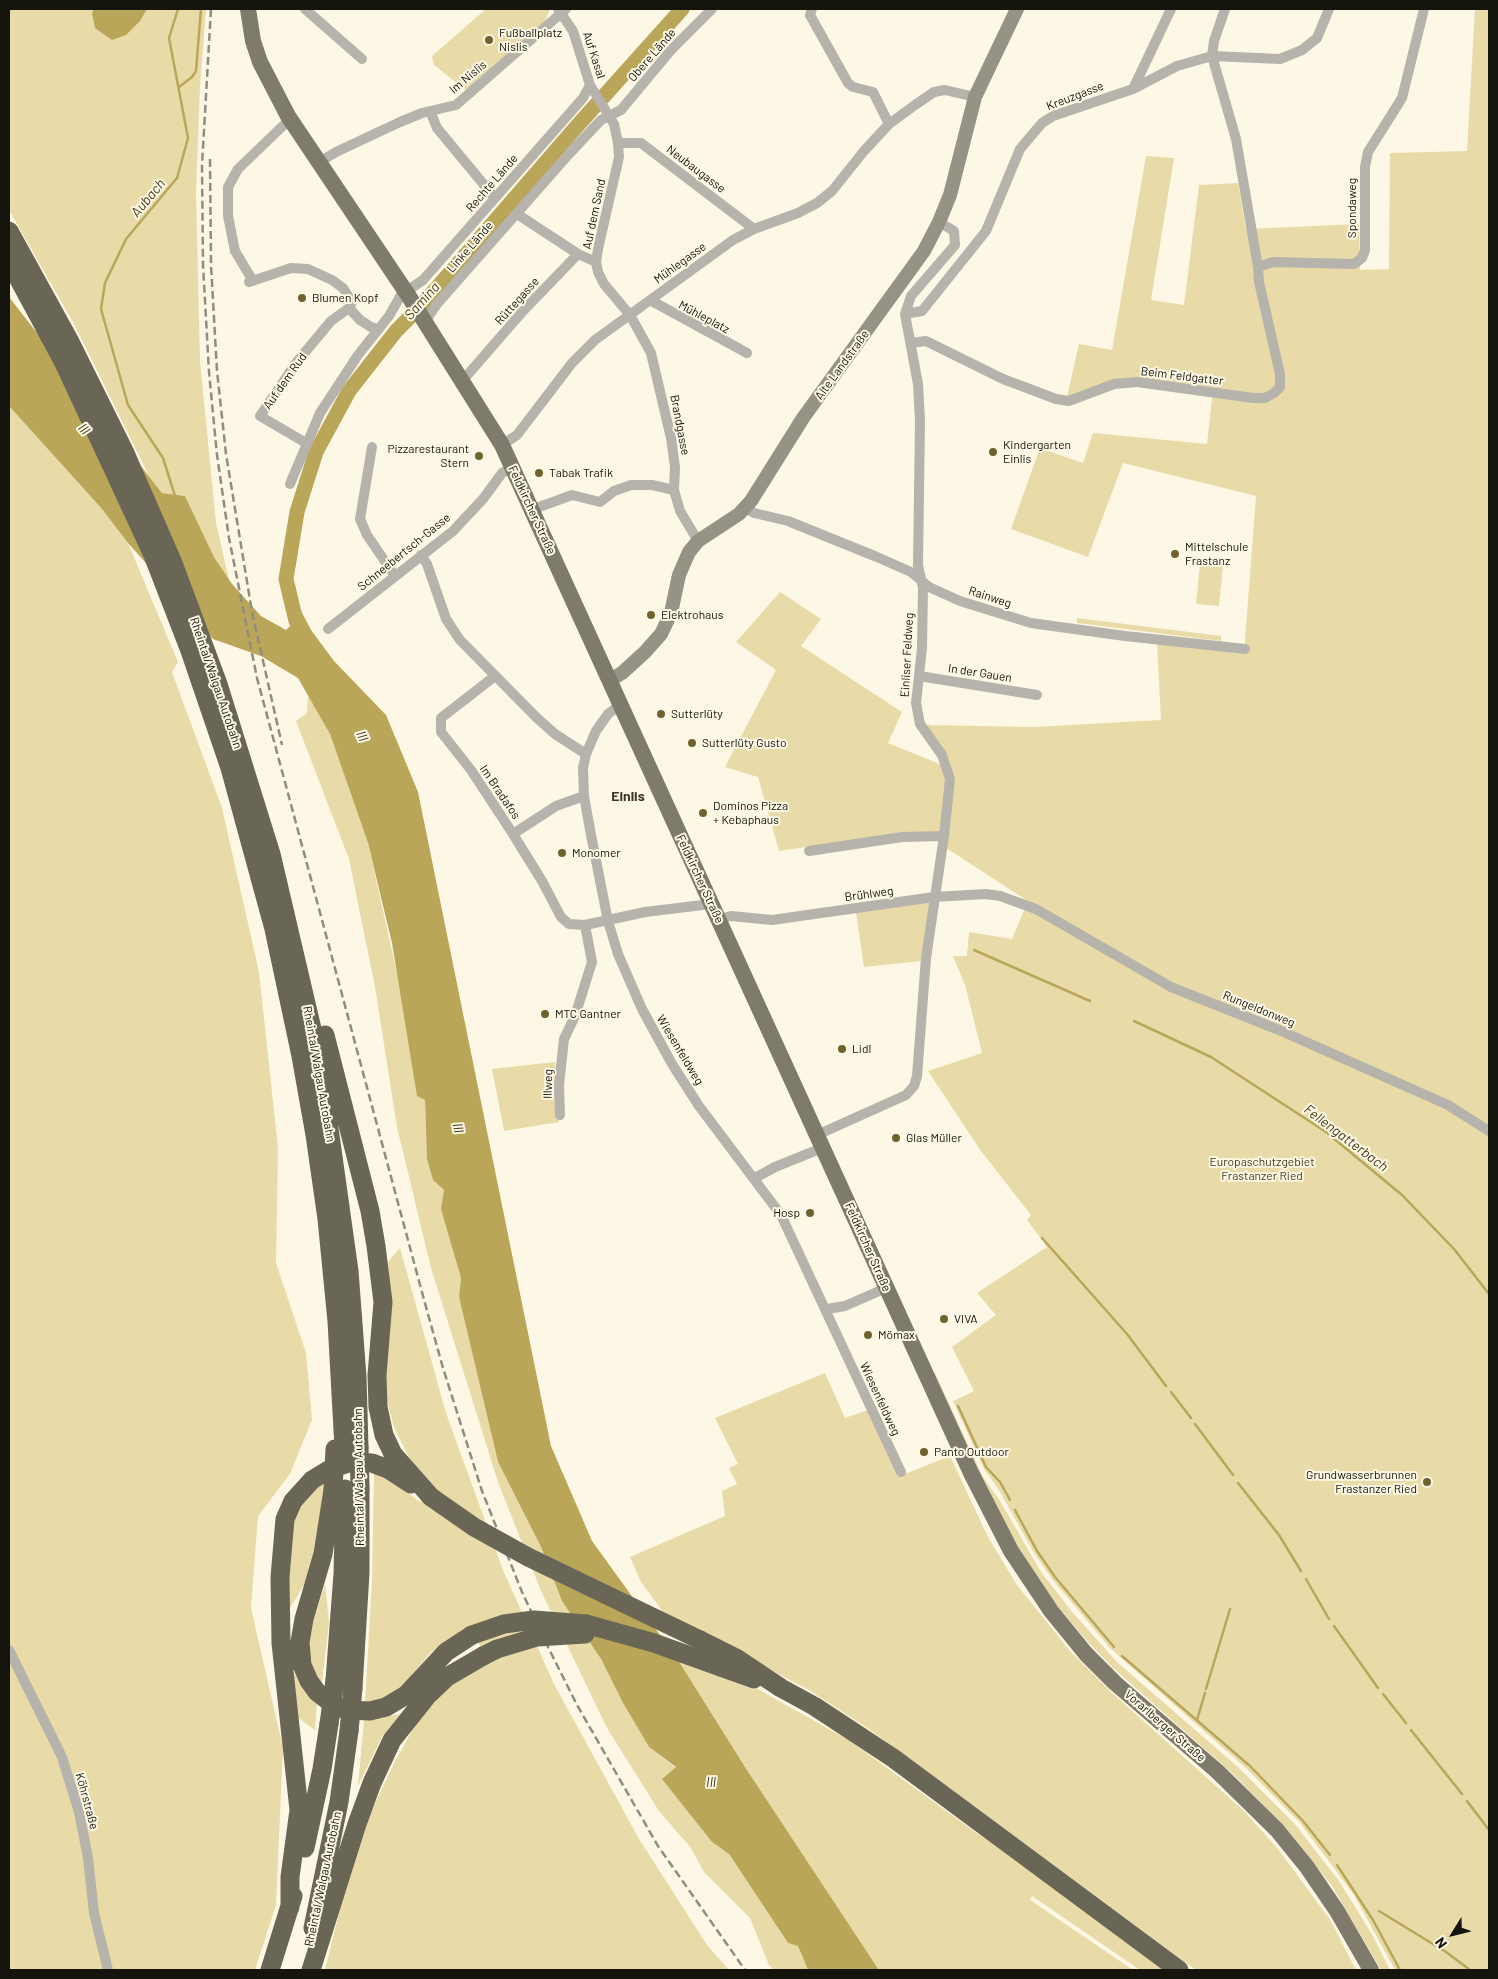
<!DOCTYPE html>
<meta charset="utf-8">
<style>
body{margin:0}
#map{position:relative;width:1498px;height:1979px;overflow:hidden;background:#fdf8e5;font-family:Barlow,sans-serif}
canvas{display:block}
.frame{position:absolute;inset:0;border:10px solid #14130c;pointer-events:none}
.north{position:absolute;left:1428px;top:1909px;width:50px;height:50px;-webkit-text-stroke:4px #fdf8e5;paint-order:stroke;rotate:234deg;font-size:14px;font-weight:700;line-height:20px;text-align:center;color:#14130c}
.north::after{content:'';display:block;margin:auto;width:18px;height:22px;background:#14130c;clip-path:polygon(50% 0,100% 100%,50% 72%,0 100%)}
</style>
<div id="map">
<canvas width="1498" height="1979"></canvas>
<div class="frame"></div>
<div class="north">N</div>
</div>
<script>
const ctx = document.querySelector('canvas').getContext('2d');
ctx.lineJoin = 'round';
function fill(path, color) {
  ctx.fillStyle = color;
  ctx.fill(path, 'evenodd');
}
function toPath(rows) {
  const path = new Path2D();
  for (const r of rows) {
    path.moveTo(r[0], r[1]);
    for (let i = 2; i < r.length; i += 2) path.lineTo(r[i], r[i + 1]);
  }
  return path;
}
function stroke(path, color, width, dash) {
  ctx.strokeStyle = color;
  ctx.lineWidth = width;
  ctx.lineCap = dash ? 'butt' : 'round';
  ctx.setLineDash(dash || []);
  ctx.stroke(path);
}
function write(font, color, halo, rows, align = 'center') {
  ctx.font = font + ' Barlow,sans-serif';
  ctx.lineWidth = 4;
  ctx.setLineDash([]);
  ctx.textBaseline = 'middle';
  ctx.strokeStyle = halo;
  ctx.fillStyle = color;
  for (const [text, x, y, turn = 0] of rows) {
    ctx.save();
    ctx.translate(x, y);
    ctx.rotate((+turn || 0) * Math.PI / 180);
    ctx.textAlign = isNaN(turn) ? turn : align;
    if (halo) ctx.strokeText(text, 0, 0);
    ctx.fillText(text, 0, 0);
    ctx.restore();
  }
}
fill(toPath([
 [9,9,206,9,200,86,196,193,200,361,216,523,229,580,214,557,185,496,162,493,149,476,74,324,9,210],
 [486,9,549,9,549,12,545,21,467,91,434,65,432,56],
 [1475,9,1489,9,1489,1970,1395,1970,1354,1895,1300,1823,1247,1769,1110,1648,1052,1579,1034,1553,999,1490,984,1469,953,1401,974,1391,952,1347,996,1315,977,1293,1047,1247,1027,1220,1031,1215,981,1151,928,1071,982,1053,965,985,953,956,967,956,969,932,1012,939,1028,901,946,848,947,833,903,833,779,851,758,777,725,767,776,670,736,642,780,592,821,619,801,646,902,712,888,743,952,769,924,725,1034,727,1161,720,1157,642,1244,653,1256,496,1123,463,1088,557,1011,529,1040,448,1083,463,1093,433,1207,444,1213,390,1117,379,1067,397,1079,344,1112,350,1146,156,1174,158,1151,300,1184,305,1199,185,1238,183,1246,229,1359,224,1360,270,1389,269,1390,153,1467,151],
 [9,406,102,509,128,543,178,662,172,672,222,808,259,972,278,1148,276,1263,306,1353,312,1420,290,1474,258,1516,251,1608,283,1748,276,1905,255,1970,9,1970],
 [1200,564,1223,566,1219,606,1196,604],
 [1077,618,1221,636,1221,641,1077,623],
 [308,694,330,734,368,843,425,1100,427,1159,433,1180,444,1190,442,1209,461,1278,459,1297,498,1462,541,1547,562,1601,601,1659,623,1703,649,1747,676,1768,663,1778,712,1842,729,1854,788,1943,798,1946,808,1970,774,1970,769,1965,750,1918,704,1872,691,1848,659,1811,607,1728,541,1591,498,1482,431,1268,397,1127,375,987,349,859,296,721,307,713],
 [939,891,931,960,864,967,855,906],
 [555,1062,559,1122,504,1131,492,1069],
 [400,1248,446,1413,503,1570,554,1684,639,1839,707,1945,729,1970,325,1970,356,1844,391,1769,421,1714,431,1707,448,1686,488,1662,470,1626,431,1652,402,1687,383,1702,365,1704,372,1580,374,1472,387,1477,420,1502,430,1485,417,1474,394,1427,386,1397,386,1358,391,1309,388,1262],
 [934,1371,983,1477,1000,1501,1041,1572,1073,1613,1117,1662,1239,1768,1294,1823,1339,1881,1373,1936,1390,1970,1381,1970,1332,1886,1287,1829,1233,1774,1112,1667,1084,1638,1050,1597,1011,1538,931,1375],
 [825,1373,845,1418,868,1410,900,1476,950,1456,988,1537,1017,1585,1070,1651,1110,1691,1244,1811,1278,1849,1331,1921,1356,1970,1196,1970,869,1729,807,1689,664,1613,641,1582,630,1557,725,1516,722,1491,737,1484,729,1468,738,1464,715,1418],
 [327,1477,310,1575,285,1616,288,1535,301,1497],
 [325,1584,329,1622,322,1683,308,1669,309,1636],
 [678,1660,754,1690,756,1688,850,1741,978,1834,1003,1849,1167,1970,1140,1970,1032,1896,1030,1900,1133,1970,879,1970,745,1767],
 [292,1670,317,1702,315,1730,297,1717],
 [400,1714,382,1737,358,1786,364,1720]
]), '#e8dba8');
fill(toPath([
 [94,9,147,9,140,21,126,35,112,40,95,28,92,13],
 [9,297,162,493,185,496,214,557,232,584,261,616,286,630,292,624,289,607,293,602,297,603,311,630,334,661,386,715,418,792,551,1446,592,1541,678,1660,745,1767,879,1970,808,1970,798,1946,788,1943,729,1854,712,1842,662,1779,676,1767,649,1747,623,1703,601,1659,562,1601,541,1547,498,1462,459,1297,461,1278,441,1209,444,1190,433,1180,427,1159,425,1100,417,1096,392,943,368,843,330,734,298,678,261,656,213,639,128,543,102,509,9,406]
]), '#baa659');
stroke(toPath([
 [179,87,192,77,196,71,201,9],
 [175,496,163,458,128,405,101,309,105,283,126,239,177,178,188,138,169,38,178,9],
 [974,950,1090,1001],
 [1134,1021,1211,1057,1326,1132,1402,1195,1454,1249,1489,1294],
 [1042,1238,1127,1334,1166,1386],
 [1171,1392,1191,1418],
 [958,1406,986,1467,1000,1482,1010,1500],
 [1195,1424,1233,1475],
 [1238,1483,1279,1535,1301,1571],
 [1015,1510,1037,1551,1055,1577,1114,1647],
 [1306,1579,1329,1619],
 [1334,1626,1378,1688],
 [1122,1656,1250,1766,1303,1821,1330,1855],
 [1206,1689,1230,1609],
 [1383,1694,1406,1723],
 [1197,1720,1205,1693],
 [1411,1730,1462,1794],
 [1467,1801,1489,1830],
 [1337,1865,1373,1920,1400,1970],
 [1379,1911,1446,1952,1470,1970]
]), '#baa659', 2.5);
stroke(toPath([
 [296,621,286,579,297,512,316,452,349,391,396,331,423,304,578,125,682,9]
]), '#baa659', 15);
stroke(toPath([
 [305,9,362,59],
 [558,9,573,31,590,85,614,124,618,143,619,157,598,249,596,262,598,272,604,284,630,315,651,353,671,438,675,467,674,490,680,511,698,541],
 [812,9,810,15,848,83,853,87,873,92,889,124],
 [1133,89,1171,9],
 [430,111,437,128,495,198],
 [618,143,641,143,754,229],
 [318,163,336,152,400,122,422,113,456,105,566,9],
 [517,214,578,254],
 [1258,267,1273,262,1354,264,1362,258,1365,250,1365,167,1368,152,1402,98,1424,9],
 [253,281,235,251,228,216,228,187,238,169,290,119],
 [249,282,291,268,308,269,332,280,343,288,352,302,349,308,360,320,371,327,379,329],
 [650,300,747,353],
 [905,314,922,311,986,231,1020,149,1042,123,1053,116,1133,89,1177,66,1212,56,1280,59,1302,50,1317,38,1329,9],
 [425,322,437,304,569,154,601,120,621,110,671,50,712,9],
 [910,343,926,341,1003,379,1056,399,1069,401,1114,384,1137,382,1253,398,1265,398,1274,393,1280,387,1280,374,1259,282,1258,267,1236,139,1212,56,1214,41,1225,9],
 [463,380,523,311,578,254,596,262],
 [306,443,260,416,296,363,331,321,349,308],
 [502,445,517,435,572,363,595,340,733,240,754,229,798,213,817,203,832,191,864,151,889,124,915,105,934,92,945,90,975,97],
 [372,447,360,519,367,535,395,576],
 [290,484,320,413,358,355,389,316,401,295,423,280,583,98,590,85],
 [746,508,754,513,788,521,877,557,911,572,929,587,960,601,1031,623,1125,636,1245,649],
 [531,510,572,495,600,502,614,491,631,485,652,485,674,490],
 [421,555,427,564,446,619,460,640,537,718,555,734,586,754],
 [328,629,453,531,483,499,502,473,512,467],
 [495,676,441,718,441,732,471,770,513,834,542,881,561,917,569,924,585,925,645,912,711,904],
 [919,676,1037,695],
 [621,704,608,714,596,731,586,754,583,768,584,796,591,835,608,921,618,954,642,1009,672,1064,699,1106,781,1215,901,1472],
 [513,834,556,806,584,796],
 [809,851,902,837,944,836],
 [718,919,731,916,772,920,934,897,986,894,1000,896,1036,909,1171,987,1279,1030,1448,1105,1489,1131],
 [560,1115,559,1085,564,1039,575,1016,592,962,585,925],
 [817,1135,906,1095,914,1086,917,1076,926,958,944,836,950,779,942,755,920,724,916,703,922,648,923,588,918,565,920,421,918,384,905,314,911,296,955,245,954,231,939,222],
 [755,1178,775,1167,822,1148],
 [827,1309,845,1306,886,1288],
 [9,1650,62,1757,79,1812,88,1858,94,1913,108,1970]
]), '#b5b3ab', 10);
stroke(toPath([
 [610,680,622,673,645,652,661,634,671,613,679,575,689,552,698,541,739,514,751,501,803,418,924,251,939,222,950,195,975,97,1017,9]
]), '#959286', 14);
stroke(toPath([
 [248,9,253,41,260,62,288,116,408,295,502,445,971,1473,1011,1551,1051,1611,1086,1654,1115,1683,1218,1772,1277,1830,1307,1867,1337,1911,1371,1970]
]), '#7e7a6c', 16);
stroke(toPath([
 [9,231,69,340,125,453,173,563,218,684,271,854,312,1029,328,1121,349,1271,357,1377,359,1447],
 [9,261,64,363,153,555,189,648,230,768,274,929,301,1056,315,1135,327,1219,337,1321,344,1448],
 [325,1035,370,1211,376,1246,383,1302,377,1375,378,1407,384,1435,393,1454,431,1497],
 [333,1490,323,1554,304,1619,300,1642,302,1665,309,1681,317,1692,335,1706,347,1710,370,1711,386,1707,406,1695,446,1652,472,1635],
 [586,1624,654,1643,754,1679],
 [700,1640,736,1658,781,1688,814,1706,893,1758,1179,1970],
 [335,1680,343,1574,345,1489],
 [353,1688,360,1573,360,1488],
 [305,1848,322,1769,329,1724],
 [290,1907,290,1877,299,1810,281,1643,280,1577,285,1519,293,1501,312,1480,330,1469,352,1462,372,1463,388,1469,411,1484],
 [313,1928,339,1802,349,1731],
 [270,1970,293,1896],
 [311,1970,357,1824,372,1783,392,1740,428,1695,447,1677,483,1656]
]), '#6a6656', 19);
stroke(toPath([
 [211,9,202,165,203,265,209,372,217,455,229,538,257,678,423,1296,443,1368,482,1491,522,1592,546,1643,577,1705,658,1846,745,1970],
 [210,159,211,265,217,371,226,454,252,612,282,745]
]), '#908d7f', 2.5, [8, 4]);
stroke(toPath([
 [359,1447,360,1488],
 [333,1490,335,1449],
 [431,1497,474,1527,528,1557,700,1640],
 [472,1635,504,1624,534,1620,586,1624],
 [483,1656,497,1649,537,1637,585,1634],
 [329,1724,335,1680],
 [349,1731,353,1688]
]), '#6a6656', 19);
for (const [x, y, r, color] of [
 [489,40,5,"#6f622f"],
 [302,298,5,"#6f622f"],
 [993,452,5,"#6f622f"],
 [479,456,5,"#6f622f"],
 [539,473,5,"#6f622f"],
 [1175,554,5,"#6f622f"],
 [651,615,5,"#6f622f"],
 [661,714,5,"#6f622f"],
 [692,743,5,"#6f622f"],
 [703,813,5,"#6f622f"],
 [562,853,5,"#6f622f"],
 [545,1014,5,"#6f622f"],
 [842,1049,5,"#6f622f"],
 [896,1138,5,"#6f622f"],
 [810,1213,5,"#6f622f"],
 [944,1319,5,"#6f622f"],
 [868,1335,5,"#6f622f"],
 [924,1452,5,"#6f622f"],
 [1427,1482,5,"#6f622f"]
]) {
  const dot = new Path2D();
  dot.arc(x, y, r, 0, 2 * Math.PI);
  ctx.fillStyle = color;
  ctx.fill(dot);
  stroke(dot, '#fdf8e5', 2);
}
write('12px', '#14130c', '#fdf8e5', [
 ["Fußballplatz",499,33],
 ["Nislis",499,47],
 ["Blumen Kopf",312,298],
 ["Kindergarten",1003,445],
 ["Einlis",1003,459],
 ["Pizzarestaurant",469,449,"right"],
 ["Stern",469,463,"right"],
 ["Tabak Trafik",549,473],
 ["Mittelschule",1185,547],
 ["Frastanz",1185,561],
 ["Elektrohaus",661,615],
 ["Sutterlüty",671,714],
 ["Sutterlüty Gusto",702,743],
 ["Dominos Pizza",713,806],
 ["+ Kebaphaus",713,820],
 ["Monomer",572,853],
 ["MTC Gantner",555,1014],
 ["Lidl",852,1049],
 ["Glas Müller",906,1138],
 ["Hosp",800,1213,"right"],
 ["VIVA",954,1319],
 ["Mömax",878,1335],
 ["Panto Outdoor",934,1452],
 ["Grundwasserbrunnen",1417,1475,"right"],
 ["Frastanzer Ried",1417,1489,"right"]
], 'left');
write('12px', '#14130c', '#fdf8e5', [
 ["Auf Kasal",594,55,72],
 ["Obere Lände",652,55,-49],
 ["Im Nislis",468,77,-40],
 ["Kreuzgasse",1075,96,-21],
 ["Neubaugasse",696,169,37],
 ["Rechte Lände",492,183,-49],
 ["Spondaweg",1352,208,-90],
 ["Auf dem Sand",594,214,-78],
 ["Linke Lände",470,247,-49],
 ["Mühlegasse",680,263,-36],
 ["Rüttegasse",517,301,-48],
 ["Mühleplatz",704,317,28],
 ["Alte Landstraße",842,365,-54],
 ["Beim Feldgatter",1182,376,7],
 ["Auf dem Rud",285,381,-55],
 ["Brandgasse",680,425,79],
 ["Feldkircher Straße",532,510,65],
 ["Schneebertsch-Gasse",404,552,-39],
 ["Rainweg",990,597,18],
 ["Einliser Feldweg",907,655,-87],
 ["In der Gauen",980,673,9],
 ["Rheintal/Walgau Autobahn",216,683,71],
 ["Im Bradafos",500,792,56],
 ["Feldkircher Straße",700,879,65],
 ["Brühlweg",869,894,-8],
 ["Rungeldonweg",1259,1009,22],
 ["Wiesenfeldweg",680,1050,59],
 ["Rheintal/Walgau Autobahn",319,1074,80],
 ["Illweg",548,1084,-89],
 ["Feldkircher Straße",868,1247,66],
 ["Wiesenfeldweg",880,1399,65],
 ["Rheintal/Walgau Autobahn",359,1477,-91],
 ["Vorarlberger Straße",1165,1726,41],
 ["Köhrstraße",87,1801,75],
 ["Rheintal/Walgau Autobahn",323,1879,-78]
]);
write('12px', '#453d1b', '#fdf8e5', [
 ["Europaschutzgebiet",1262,1162],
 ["Frastanzer Ried",1262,1176]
]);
write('italic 14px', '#423a18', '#fdf8e5', [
 ["Aubach",148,198,-50],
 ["Samina",422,301,-48],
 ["Ill",84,429,50],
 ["Ill",362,736,67],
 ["Ill",458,1128,79],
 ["Fellengatterbach",1346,1138,37],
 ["Ill",711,1782]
]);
write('bold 14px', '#3b3728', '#fdf8e5', [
 ["Einlis",628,796]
]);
</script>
